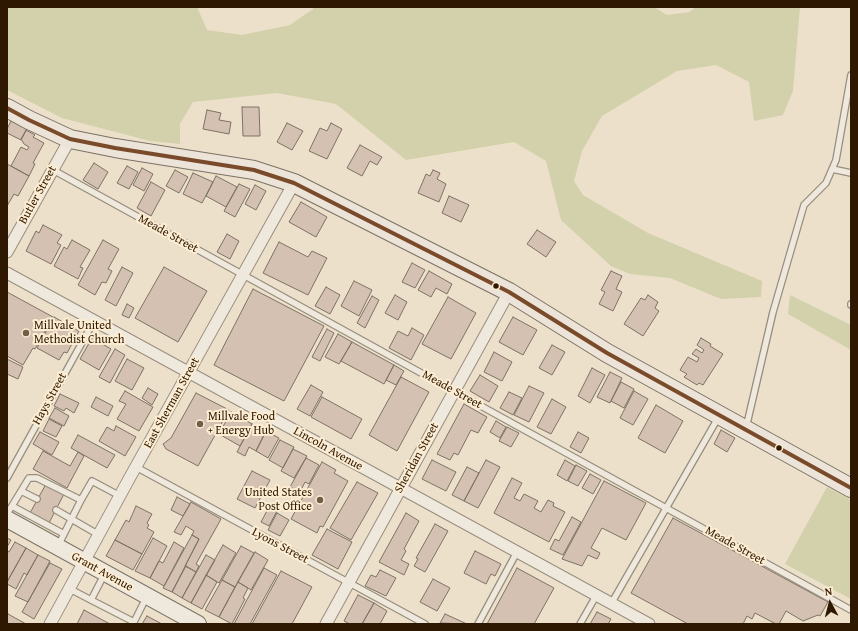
<!DOCTYPE html>
<style>
body{margin:0}
#map{position:relative;width:858px;height:631px;overflow:hidden;background:#ede0ca;font-family:"Gentium Book Plus",serif}
canvas{display:block}
.frame{position:absolute;inset:0;border:8px solid #2f1801;pointer-events:none}
.north{position:absolute;left:810px;top:583px;width:40px;height:40px;-webkit-text-stroke:3px #fcedd3;paint-order:stroke;rotate:353deg;font-size:11px;font-weight:700;line-height:16px;text-align:center;color:#2f1801}
.north::after{content:'';display:block;margin:auto;width:14px;height:18px;background:#2f1801;clip-path:polygon(50% 0,100% 100%,50% 72%,0 100%)}
</style>
<div id="map">
<canvas width="858" height="631"></canvas>
<div class="frame"></div>
<div class="north">N</div>
</div>
<script>
const ctx = document.querySelector('canvas').getContext('2d');
ctx.lineJoin = 'round';
function fill(path, color) {
  ctx.fillStyle = color;
  ctx.fill(path, 'evenodd');
}
function toPath(rows) {
  const path = new Path2D();
  for (const r of rows) {
    path.moveTo(r[0], r[1]);
    for (let i = 2; i < r.length; i += 2) path.lineTo(r[i], r[i + 1]);
  }
  return path;
}
function stroke(path, color, width, dash) {
  ctx.strokeStyle = color;
  ctx.lineWidth = width;
  ctx.lineCap = dash ? 'butt' : 'round';
  ctx.setLineDash(dash || []);
  ctx.stroke(path);
}
function write(font, color, halo, rows, align = 'center') {
  ctx.font = font + ' "Gentium Book Plus",serif';
  ctx.lineWidth = 4;
  ctx.setLineDash([]);
  ctx.textBaseline = 'middle';
  ctx.strokeStyle = halo;
  ctx.fillStyle = color;
  for (const [text, x, y, turn = 0] of rows) {
    ctx.save();
    ctx.translate(x, y);
    ctx.rotate((+turn || 0) * Math.PI / 180);
    ctx.textAlign = isNaN(turn) ? turn : align;
    if (halo) ctx.strokeText(text, 0, 0);
    ctx.fillText(text, 0, 0);
    ctx.restore();
  }
}
fill(toPath([
 [7,7,197,7,207,30,242,35,290,25,313,9,313,7,654,7,667,15,689,12,696,7,800,7,793,91,783,115,754,121,749,82,716,65,677,71,602,116,582,151,574,181,583,195,648,233,762,281,761,297,721,299,670,278,630,274,611,266,561,220,546,161,514,142,406,160,336,104,277,93,193,102,180,124,180,144,150,141,62,118,7,90],
 [790,295,851,325,851,350,788,314],
 [827,487,851,500,851,599,785,564]
]), '#d2d1ab');
const building = toPath([
 [242,107,259,107,260,136,243,136,242,107],
 [207,110,221,113,219,120,231,122,229,134,203,129,207,110],
 [11,121,27,129,21,140,7,133,7,129,11,121],
 [287,123,303,131,292,150,277,142,287,123],
 [331,123,342,129,327,159,309,151,320,128,327,131,331,123],
 [26,130,35,135,33,137,44,143,33,163,35,164,29,176,11,166,21,147,27,150,29,147,24,144,21,139,26,130],
 [360,145,382,157,377,165,370,161,362,176,347,168,360,145],
 [94,163,108,172,98,189,83,180,94,163],
 [7,164,29,176,18,196,14,194,7,206,7,164],
 [127,166,138,172,129,189,117,183,127,166],
 [142,168,153,174,144,191,133,185,142,168],
 [175,170,188,177,179,193,166,186,175,170],
 [433,170,440,173,437,179,446,184,439,202,418,193,426,174,430,176,433,170],
 [193,173,213,182,202,203,183,194,193,173],
 [216,176,237,187,226,207,206,196,216,176],
 [151,182,165,190,151,216,137,208,151,182],
 [239,184,250,189,235,217,224,211,239,184],
 [255,185,266,191,256,210,245,204,255,185],
 [449,196,469,205,461,222,442,213,449,196],
 [301,202,327,217,316,237,289,222,301,202],
 [43,225,62,235,57,243,61,245,51,264,26,251,36,231,39,233,43,225],
 [537,230,556,242,546,257,527,244,537,230],
 [227,234,239,241,230,259,217,252,227,234],
 [72,240,90,250,80,267,83,268,78,279,54,266,64,247,67,249,72,240],
 [103,240,119,249,108,269,112,271,106,283,102,282,95,295,78,285,103,240],
 [279,242,308,257,312,251,327,258,308,295,263,273,279,242],
 [412,263,425,270,415,288,402,282,412,263],
 [122,267,133,273,116,306,105,300,122,267],
 [164,267,207,291,178,342,135,318,164,267],
 [429,271,452,284,447,294,436,288,431,297,418,290,429,271],
 [611,271,622,276,616,289,622,292,613,311,599,304,605,292,601,290,611,271],
 [354,281,372,290,359,316,341,306,354,281],
 [326,287,340,295,330,314,315,306,326,287],
 [253,289,324,326,284,401,214,365,253,289],
 [7,292,53,317,35,349,33,348,23,365,7,356,7,292],
 [395,295,407,302,398,320,385,313,395,295],
 [648,295,658,302,655,308,659,311,643,336,624,324,641,298,645,300,648,295],
 [372,296,379,300,365,328,357,323,372,296],
 [448,297,476,313,451,359,422,344,448,297],
 [127,304,134,308,129,318,122,315,127,304],
 [54,317,79,331,67,353,64,352,59,360,37,348,54,317],
 [513,317,537,330,523,355,499,342,513,317],
 [412,328,424,335,411,360,389,348,398,331,408,336,412,328],
 [327,329,334,333,320,361,312,357,327,329],
 [338,334,352,342,339,364,325,357,338,334],
 [92,338,111,349,99,370,80,359,92,338],
 [701,338,711,344,710,346,723,354,703,385,699,383,697,385,684,377,687,374,680,370,688,357,697,362,699,358,692,354,696,349,702,353,704,350,697,345,701,338],
 [352,342,394,365,384,384,341,361,352,342],
 [552,345,565,352,552,375,539,368,552,345],
 [115,349,125,355,110,383,99,377,115,349],
 [494,352,512,362,502,381,484,372,494,352],
 [7,359,23,367,18,379,7,374,7,359],
 [127,359,144,368,132,390,115,381,127,359],
 [394,365,404,371,396,385,386,380,394,365],
 [592,368,605,375,590,403,578,396,592,368],
 [610,372,622,378,610,403,597,397,610,372],
 [480,375,498,386,489,402,470,391,480,375],
 [401,377,429,392,397,451,369,435,401,377],
 [621,382,634,389,624,408,611,401,621,382],
 [311,385,323,392,310,416,297,409,311,385],
 [529,386,544,393,529,422,514,415,529,386],
 [148,388,158,394,152,405,142,398,148,388],
 [125,391,153,407,139,431,117,419,126,404,119,401,125,391],
 [634,391,648,399,633,425,620,418,634,391],
 [509,392,522,398,513,415,500,408,509,392],
 [196,393,229,410,198,466,166,449,163,444,171,438,196,393],
 [60,394,79,403,74,413,66,408,64,411,54,406,60,394],
 [96,397,113,406,108,416,91,407,96,397],
 [322,397,362,419,351,439,311,417,322,397],
 [552,399,566,407,551,434,537,427,552,399],
 [464,404,487,417,478,433,471,430,458,455,454,453,450,460,437,454,464,404],
 [656,405,683,421,665,453,638,438,656,405],
 [55,408,69,416,64,426,49,418,55,408],
 [231,412,252,424,240,446,219,434,231,412],
 [49,419,62,426,56,437,43,431,49,419],
 [496,421,506,427,500,438,490,432,496,421],
 [252,424,266,431,256,451,249,447,245,456,237,452,252,424],
 [116,426,136,437,125,456,99,441,107,427,114,431,116,426],
 [507,427,519,433,511,447,499,441,507,427],
 [721,430,735,438,727,452,714,444,721,430],
 [266,431,279,438,268,458,256,451,266,431],
 [40,432,59,442,52,455,33,444,40,432],
 [578,432,589,438,581,453,570,447,578,432],
 [78,435,115,455,107,468,71,448,78,435],
 [280,440,294,447,283,468,269,460,280,440],
 [293,449,307,456,294,478,281,471,293,449],
 [43,451,70,466,78,452,84,456,67,488,33,469,43,451],
 [306,458,319,465,309,484,305,482,300,492,290,487,306,458],
 [432,460,456,472,446,491,422,479,432,460],
 [486,460,500,467,478,508,464,501,486,460],
 [565,460,575,466,567,481,557,475,565,460],
 [322,462,336,470,334,473,348,481,323,527,320,526,317,533,291,519,322,462],
 [576,465,587,471,578,486,568,481,576,465],
 [467,467,479,473,464,501,452,495,467,467],
 [252,471,270,480,255,508,237,499,252,471],
 [590,474,601,480,593,494,582,488,590,474],
 [512,478,522,483,514,498,520,501,524,494,538,501,534,508,541,512,548,500,554,503,553,506,565,512,549,542,494,513,512,478],
 [604,481,646,503,626,540,602,528,591,548,600,553,597,559,588,555,582,566,562,559,604,481],
 [357,482,378,493,351,540,330,528,357,482],
 [46,484,64,494,49,523,30,513,46,484],
 [177,497,190,504,183,516,171,510,177,497],
 [191,502,221,519,196,564,199,566,196,572,185,566,199,539,192,535,194,531,186,526,181,535,174,532,191,502],
 [136,506,152,514,147,523,149,525,147,528,154,532,142,554,115,540,126,520,129,522,136,506],
 [269,507,277,511,269,526,261,522,269,507],
 [277,513,289,520,280,536,268,530,277,513],
 [406,513,419,521,404,549,406,551,401,560,409,564,404,575,379,562,406,513],
 [572,517,581,522,563,555,550,549,555,539,559,541,572,517],
 [673,518,828,602,820,616,818,615,803,621,786,611,779,624,776,624,755,613,752,619,747,616,743,624,688,624,631,593,673,518],
 [435,524,448,531,425,572,414,566,418,559,416,558,435,524],
 [327,529,352,542,338,569,312,555,327,529],
 [192,535,199,539,172,592,163,588,192,535],
 [7,538,11,540,7,547,7,538],
 [153,538,167,546,150,578,135,571,153,538],
 [115,540,142,554,133,570,106,556,115,540],
 [15,542,26,548,7,582,7,551,9,552,15,542],
 [174,542,184,548,164,586,150,578,159,561,163,563,174,542],
 [223,545,236,553,219,583,206,575,223,545],
 [241,546,254,553,235,587,222,580,241,546],
 [26,548,38,555,27,575,24,573,16,589,7,584,7,582,26,548],
 [475,551,501,564,495,576,491,574,486,584,464,573,475,551],
 [255,552,268,560,251,590,238,582,255,552],
 [38,555,50,561,28,602,15,596,38,555],
 [206,555,215,560,191,603,182,598,206,555],
 [50,563,62,569,34,619,22,612,50,563],
 [186,566,196,572,182,598,172,592,186,566],
 [264,568,277,575,250,624,234,624,264,568],
 [517,568,554,588,534,624,487,624,517,568],
 [380,570,396,578,386,596,365,586,371,575,376,577,380,570],
 [281,571,312,587,292,624,252,624,281,571],
 [206,575,217,582,202,609,191,603,206,575],
 [433,579,450,588,437,611,420,602,433,579],
 [222,580,235,587,219,617,205,610,222,580],
 [238,582,248,588,243,598,245,599,232,624,219,617,238,582],
 [358,595,374,603,362,624,350,624,344,621,358,595],
 [374,603,387,611,380,624,362,624,374,603],
 [84,610,110,624,77,624,84,610],
 [597,612,611,619,608,624,590,624,597,612],
 [8,614,26,624,7,624,7,616,8,614],
 [445,614,467,624,440,623,445,614],
 [147,616,162,624,142,624,147,616]
]);
fill(building, '#d4c1b2');
stroke(building, '#7c7264', 1);
const lane = toPath([
 [832,169,851,173],
 [53,170,851,610],
 [851,305,851,304],
 [746,428,773,312,804,205,826,183,836,160,851,75],
 [136,467,425,624],
 [7,478,94,321],
 [21,491,37,499],
 [81,500,92,481,120,496],
 [12,506,64,534],
 [56,510,99,535],
 [7,514,29,478,37,478,81,500,58,546],
 [105,573,91,600,134,622,147,596],
 [70,589,91,600],
 [611,604,718,418],
 [478,624,517,552],
 [580,624,596,596]
]);
const street = toPath([
 [7,252,70,139],
 [7,273,649,624],
 [50,624,129,479,294,183],
 [326,624,509,292]
]);
const secondary = toPath([
 [7,519,198,624]
]);
const primary = toPath([
 [7,108,29,120,70,139,115,148,254,170,294,183,509,292,607,353,851,488]
]);
stroke(lane, '#988e7e', 8);
stroke(street, '#988e7e', 13);
stroke(secondary, '#7c7264', 18);
stroke(primary, '#7c7264', 20);
stroke(lane, '#efe8dd', 5.5);
stroke(street, '#efe8dd', 11);
stroke(secondary, '#efe8dd', 16);
stroke(primary, '#ece4d8', 18);
stroke(toPath([
 [7,108,29,120,70,139,115,148,254,170,294,183,509,292,607,353,851,488]
]), '#7a4b2a', 4);
for (const [x, y, r, color] of [
 [496,286,3.5,"#2f1801"],
 [26,333,4,"#725e47"],
 [200,424,4,"#725e47"],
 [779,448,3.5,"#2f1801"],
 [320,500,4,"#725e47"]
]) {
  const dot = new Path2D();
  dot.arc(x, y, r, 0, 2 * Math.PI);
  ctx.fillStyle = color;
  ctx.fill(dot);
  stroke(dot, '#fcedd3', 1.5);
}
write('12px', '#2f1801', '#fcedd3', [
 ["Butler Street",38,195,-61],
 ["Meade Street",168,234,29],
 ["Meade Street",452,390,29],
 ["Hays Street",50,399,-61],
 ["East Sherman Street",172,403,-61],
 ["Lincoln Avenue",328,449,29],
 ["Sheridan Street",417,458,-61],
 ["Lyons Street",280,546,28],
 ["Meade Street",735,546,29],
 ["Grant Avenue",102,572,29]
]);
write('12px', '#2f1801', '#fcedd3', [
 ["Millvale United",34,326],
 ["Methodist Church",34,340],
 ["Millvale Food",208,417],
 ["+ Energy Hub",208,431],
 ["United States",312,493,"right"],
 ["Post Office",312,507,"right"]
], 'left');
</script>
